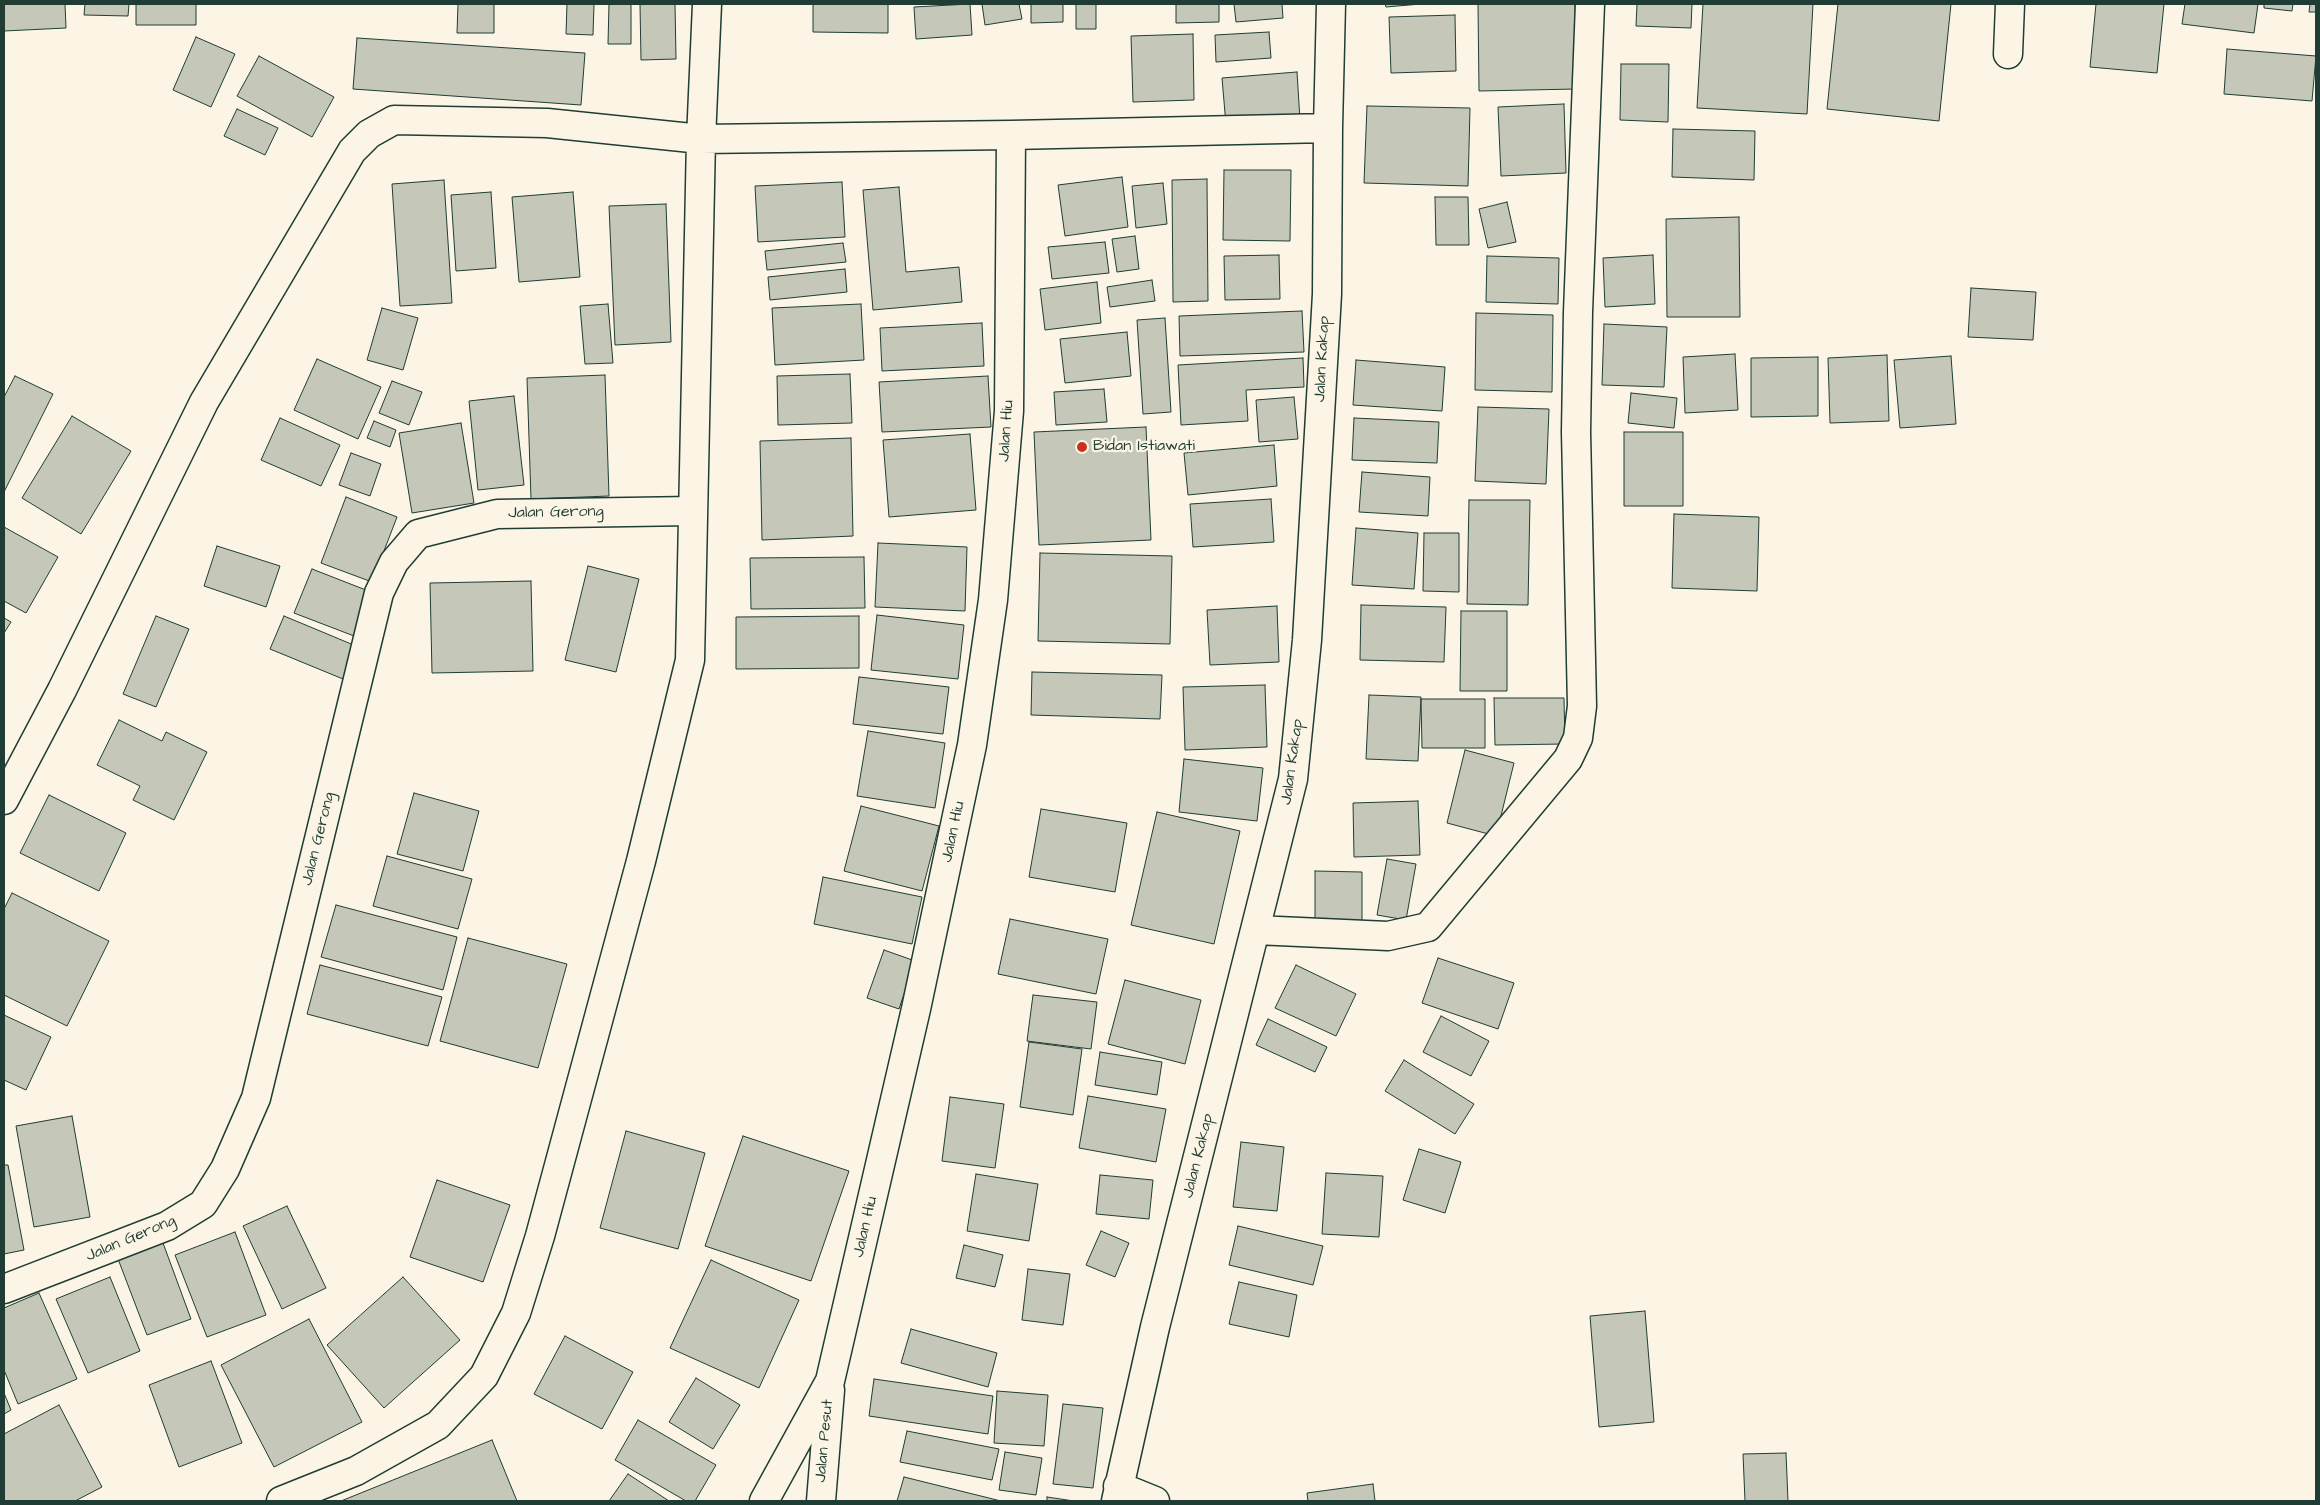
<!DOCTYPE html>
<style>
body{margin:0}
#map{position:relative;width:2320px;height:1505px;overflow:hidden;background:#fcf5e5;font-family:"Architects Daughter",sans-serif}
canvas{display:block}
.frame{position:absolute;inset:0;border:5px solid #1f3d34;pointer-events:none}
</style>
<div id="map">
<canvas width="2320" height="1505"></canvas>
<div class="frame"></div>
</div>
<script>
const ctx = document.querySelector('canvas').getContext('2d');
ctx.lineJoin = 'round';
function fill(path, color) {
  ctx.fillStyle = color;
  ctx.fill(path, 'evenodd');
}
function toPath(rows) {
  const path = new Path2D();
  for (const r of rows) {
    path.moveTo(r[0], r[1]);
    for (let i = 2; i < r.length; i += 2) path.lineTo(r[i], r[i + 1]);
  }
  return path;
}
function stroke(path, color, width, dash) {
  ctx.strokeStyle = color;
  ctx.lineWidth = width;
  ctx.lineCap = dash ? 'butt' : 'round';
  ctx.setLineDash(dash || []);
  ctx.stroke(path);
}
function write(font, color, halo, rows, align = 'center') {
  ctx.font = font + ' "Architects Daughter",sans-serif';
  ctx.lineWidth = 4.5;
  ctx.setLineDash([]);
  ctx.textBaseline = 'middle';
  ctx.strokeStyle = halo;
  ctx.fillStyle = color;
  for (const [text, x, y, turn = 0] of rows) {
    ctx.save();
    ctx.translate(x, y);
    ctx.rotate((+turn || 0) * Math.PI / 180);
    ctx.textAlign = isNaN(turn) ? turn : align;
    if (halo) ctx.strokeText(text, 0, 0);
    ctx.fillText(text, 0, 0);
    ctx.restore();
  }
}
const building = toPath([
 [4,4,65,4,66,28,4,31,4,4],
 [85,4,129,4,128,16,84,15,85,4],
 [136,4,196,4,196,25,136,25,136,4],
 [458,4,494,4,494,33,457,33,458,4],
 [567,4,594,4,593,35,566,34,567,4],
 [609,4,631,4,631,44,608,44,609,4],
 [640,4,675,4,676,59,641,60,640,4],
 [813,4,888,4,888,33,813,32,813,4],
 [970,4,972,35,916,39,914,7,970,4],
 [982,4,1019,4,1022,19,985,25,982,4],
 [1031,4,1063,4,1063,22,1031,23,1031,4],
 [1076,4,1096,4,1096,29,1076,29,1076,4],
 [1176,4,1219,4,1219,22,1176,23,1176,4],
 [1234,4,1282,4,1283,18,1236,22,1234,4],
 [1385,4,1421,4,1386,7,1385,4],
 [1478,4,1575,4,1576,89,1479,91,1478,4],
 [1637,4,1692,4,1691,28,1636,26,1637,4],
 [1703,4,1813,4,1807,114,1697,108,1703,4],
 [1838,4,1951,4,1939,121,1827,109,1838,4],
 [2096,4,2164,4,2157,73,2090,67,2096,4],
 [2185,4,2258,4,2254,33,2182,24,2185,4],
 [2264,4,2293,4,2292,11,2264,8,2264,4],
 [2310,4,2316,4,2316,12,2309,12,2310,4],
 [1455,15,1456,71,1391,73,1389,17,1455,15],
 [1269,32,1271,58,1216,62,1215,35,1269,32],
 [1193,34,1194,100,1133,102,1131,36,1193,34],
 [196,37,235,54,211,107,173,90,196,37],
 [357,38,585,53,581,105,353,89,357,38],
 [2227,49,2316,56,2312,101,2224,94,2227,49],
 [259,56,334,97,312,137,237,96,259,56],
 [1621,64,1669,64,1668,122,1620,120,1621,64],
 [1297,72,1300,120,1226,125,1222,78,1297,72],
 [1564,104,1566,173,1501,176,1498,107,1564,104],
 [1367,106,1470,108,1468,186,1364,183,1367,106],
 [237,109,278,128,265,155,224,136,237,109],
 [1673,129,1755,131,1754,180,1672,177,1673,129],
 [1224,170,1291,170,1290,241,1223,240,1224,170],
 [1122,177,1128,227,1065,236,1058,185,1122,177],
 [1207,179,1208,301,1173,302,1172,180,1207,179],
 [444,180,452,303,400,306,392,184,444,180],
 [842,182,845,237,758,242,755,186,842,182],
 [1163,183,1167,224,1136,228,1132,186,1163,183],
 [899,187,906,272,959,267,962,302,873,310,863,190,899,187],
 [491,192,496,268,456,271,451,195,491,192],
 [573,192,580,277,519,282,512,197,573,192],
 [1435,197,1468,197,1469,245,1436,245,1435,197],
 [1507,202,1516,242,1488,248,1479,209,1507,202],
 [666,204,671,342,615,345,609,206,666,204],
 [1739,217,1740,317,1667,317,1666,219,1739,217],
 [1135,236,1139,269,1117,272,1112,239,1135,236],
 [1105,242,1109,273,1052,279,1048,247,1105,242],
 [843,243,846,262,767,270,765,251,843,243],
 [1279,255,1280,299,1225,300,1224,256,1279,255],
 [1653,255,1655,304,1605,307,1603,258,1653,255],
 [1487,256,1559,258,1558,304,1486,302,1487,256],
 [845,269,847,292,770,300,768,277,845,269],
 [1152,280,1155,301,1110,307,1107,287,1152,280],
 [1097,282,1101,323,1045,330,1040,289,1097,282],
 [1971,288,2036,292,2033,340,1968,337,1971,288],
 [608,304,613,363,585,364,580,306,608,304],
 [861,304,864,360,775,365,772,308,861,304],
 [382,308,418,318,403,370,367,360,382,308],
 [1302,311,1304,352,1180,356,1179,316,1302,311],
 [1476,313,1553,315,1552,392,1475,390,1476,313],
 [1165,318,1171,412,1143,414,1137,320,1165,318],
 [982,323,984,366,882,371,880,328,982,323],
 [1604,324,1667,327,1664,387,1602,385,1604,324],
 [1127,332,1131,376,1065,383,1060,339,1127,332],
 [1735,354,1738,410,1685,413,1683,357,1735,354],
 [1887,355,1889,421,1830,423,1828,358,1887,355],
 [1951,356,1956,424,1900,428,1894,360,1951,356],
 [1818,357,1818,416,1751,417,1751,358,1818,357],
 [1303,358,1304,387,1246,390,1248,421,1181,425,1178,365,1303,358],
 [317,359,381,387,358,439,294,410,317,359],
 [1356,360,1445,367,1442,411,1353,405,1356,360],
 [850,374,852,423,778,425,777,376,850,374],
 [605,375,609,496,531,499,527,378,605,375],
 [15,376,53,394,4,492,4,397,15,376],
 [988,376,991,427,882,432,879,382,988,376],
 [392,381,422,392,409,425,379,413,392,381],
 [1104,389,1107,422,1056,425,1054,392,1104,389],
 [1631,393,1677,398,1674,428,1628,423,1631,393],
 [514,396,524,485,478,490,469,401,514,396],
 [1294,397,1298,439,1259,442,1256,400,1294,397],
 [1478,407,1549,409,1546,484,1475,481,1478,407],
 [72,416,131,451,81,534,22,498,72,416],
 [280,418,340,445,321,486,261,460,280,418],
 [1354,418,1439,422,1437,463,1352,460,1354,418],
 [374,421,396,430,390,447,367,438,374,421],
 [461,423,474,503,412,513,399,433,461,423],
 [1146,427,1151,540,1039,545,1034,432,1146,427],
 [1624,432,1683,432,1683,506,1624,506,1624,432],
 [970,434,976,510,889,517,883,440,970,434],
 [851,438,853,536,762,540,760,441,851,438],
 [1274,445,1277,486,1188,495,1184,453,1274,445],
 [351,453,381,464,370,496,339,485,351,453],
 [1362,472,1430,477,1428,516,1359,512,1362,472],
 [346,497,397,517,372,582,321,563,346,497],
 [1271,499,1274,542,1193,547,1190,504,1271,499],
 [1469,500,1530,500,1528,605,1467,604,1469,500],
 [1674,514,1759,517,1757,591,1672,588,1674,514],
 [4,527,58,557,26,613,4,601,4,527],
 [1356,528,1418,533,1414,589,1352,585,1356,528],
 [1424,533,1459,533,1459,592,1423,591,1424,533],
 [878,543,967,547,965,611,875,607,878,543],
 [217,546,280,566,266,607,204,586,217,546],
 [1040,553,1172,556,1170,644,1038,641,1040,553],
 [864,557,865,608,751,609,750,558,864,557],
 [588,566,639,579,616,672,565,660,588,566],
 [312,569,371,592,354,636,294,613,312,569],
 [531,581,533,671,432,673,430,583,531,581],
 [1361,605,1446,607,1444,662,1360,660,1361,605],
 [1277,606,1279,662,1210,665,1207,610,1277,606],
 [1461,611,1507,611,1507,691,1460,691,1461,611],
 [877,615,964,625,958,679,871,670,877,615],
 [156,616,189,629,156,707,123,694,156,616],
 [284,616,356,646,343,679,270,649,284,616],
 [859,616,859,668,736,669,736,617,859,616],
 [4,618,11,622,4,633,4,618],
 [1032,672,1162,675,1160,719,1031,715,1032,672],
 [859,677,949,687,943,734,853,724,859,677],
 [1265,685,1267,747,1185,750,1183,687,1265,685],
 [1369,695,1421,697,1418,761,1366,759,1369,695],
 [1494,698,1564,698,1565,744,1495,745,1494,698],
 [1421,699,1485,699,1485,748,1422,748,1421,699],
 [119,720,162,741,166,732,207,752,174,820,133,800,140,786,97,765,119,720],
 [868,731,945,743,935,808,857,796,868,731],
 [1465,750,1514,763,1496,836,1447,823,1465,750],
 [1184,759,1263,768,1257,821,1179,812,1184,759],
 [414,793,479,811,463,871,397,854,414,793],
 [49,795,126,833,99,891,20,853,49,795],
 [1418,801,1420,855,1354,857,1353,803,1418,801],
 [861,806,939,826,922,891,844,871,861,806],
 [1041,809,1127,823,1115,892,1029,877,1041,809],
 [1157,812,1240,831,1214,944,1131,925,1157,812],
 [387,856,472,879,458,929,373,906,387,856],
 [1387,859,1416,864,1406,920,1377,915,1387,859],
 [1315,871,1362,872,1362,926,1315,925,1315,871],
 [823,877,922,897,912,944,814,924,823,877],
 [12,893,109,941,67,1026,4,995,4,909,12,893],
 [336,905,457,937,443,990,321,957,336,905],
 [1010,919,1108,939,1096,994,998,974,1010,919],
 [468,938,567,964,538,1068,440,1041,468,938],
 [884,950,915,961,899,1009,867,998,884,950],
 [1438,958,1514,983,1498,1029,1422,1003,1438,958],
 [320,965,442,997,428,1046,307,1014,320,965],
 [1296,965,1356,994,1336,1036,1275,1008,1296,965],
 [1125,980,1201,1000,1185,1064,1108,1044,1125,980],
 [1033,995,1097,1002,1091,1049,1027,1041,1033,995],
 [4,1015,51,1037,26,1090,4,1080,4,1015],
 [1441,1016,1489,1041,1471,1076,1423,1052,1441,1016],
 [1268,1019,1327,1047,1315,1072,1256,1045,1268,1019],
 [1029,1042,1082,1049,1073,1115,1020,1107,1029,1042],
 [1100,1052,1162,1062,1157,1095,1095,1085,1100,1052],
 [1404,1060,1474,1104,1455,1134,1385,1091,1404,1060],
 [1088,1096,1166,1109,1156,1162,1079,1148,1088,1096],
 [950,1097,1004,1104,995,1168,942,1161,950,1097],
 [72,1116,90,1217,34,1227,16,1126,72,1116],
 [626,1131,705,1153,678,1249,600,1228,626,1131],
 [743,1136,849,1171,811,1281,705,1246,743,1136],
 [1241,1142,1284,1147,1277,1211,1233,1207,1241,1142],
 [1419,1149,1461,1162,1445,1213,1403,1200,1419,1149],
 [4,1165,8,1165,24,1250,4,1254,4,1165],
 [1326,1173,1383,1176,1379,1237,1322,1234,1326,1173],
 [976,1174,1038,1184,1029,1241,967,1231,976,1174],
 [1100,1175,1153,1180,1149,1219,1096,1214,1100,1175],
 [437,1180,510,1205,483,1282,410,1257,437,1180],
 [287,1206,326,1288,282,1309,243,1226,287,1206],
 [1238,1226,1323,1246,1313,1285,1229,1265,1238,1226],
 [1101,1231,1129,1243,1115,1277,1086,1265,1101,1231],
 [235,1232,266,1315,207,1337,175,1255,235,1232],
 [163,1243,191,1319,147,1335,118,1259,163,1243],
 [964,1245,1003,1255,995,1287,956,1278,964,1245],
 [711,1260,799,1300,759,1388,670,1348,711,1260],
 [1028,1269,1070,1274,1063,1325,1022,1320,1028,1269],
 [110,1277,140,1351,88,1373,56,1299,110,1277],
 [403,1277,460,1340,384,1408,327,1345,403,1277],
 [1239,1282,1297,1295,1289,1337,1229,1324,1239,1282],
 [39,1293,77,1379,18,1404,4,1370,4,1308,39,1293],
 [1645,1311,1654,1422,1599,1427,1590,1316,1645,1311],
 [309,1319,362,1422,274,1467,221,1365,309,1319],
 [911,1329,997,1353,988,1387,901,1363,911,1329],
 [565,1336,633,1372,602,1429,534,1394,565,1336],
 [211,1361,242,1443,179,1467,149,1385,211,1361],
 [696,1378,740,1405,713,1449,669,1422,696,1378],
 [874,1379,993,1396,988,1434,869,1416,874,1379],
 [997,1391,1048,1395,1044,1446,994,1443,997,1391],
 [4,1393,11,1410,4,1414,4,1393],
 [1063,1404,1103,1408,1093,1488,1053,1484,1063,1404],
 [59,1405,102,1487,75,1501,4,1501,4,1434,59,1405],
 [638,1420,716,1465,695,1501,686,1501,615,1460,638,1420],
 [907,1431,999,1449,992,1480,900,1462,907,1431],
 [492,1440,517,1501,341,1501,492,1440],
 [1005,1452,1042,1458,1036,1495,999,1490,1005,1452],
 [1786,1453,1788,1501,1745,1501,1743,1454,1786,1453],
 [628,1474,669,1501,609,1501,628,1474],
 [904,1477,1001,1501,897,1501,904,1477],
 [1373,1484,1375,1501,1308,1501,1307,1493,1373,1484],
 [1047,1497,1074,1501,1047,1501,1047,1497]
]);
fill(building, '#c5c7b9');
stroke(building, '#1f3d34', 1);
const minor = toPath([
 [2008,54,2010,4],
 [4,800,62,690,204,402,352,151,369,134,394,120,547,123,701,139,1011,135,1328,128],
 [1256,930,1388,936,1428,927,1568,759,1578,738,1582,706,1576,432,1578,312,1590,4],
 [4,1289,167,1226,203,1204,225,1169,256,1098,379,593,394,562,418,534,497,514,693,511],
 [1118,1486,1155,1501],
 [281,1501,356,1471,438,1425,484,1376,516,1313,540,1236,641,861,690,660,701,139,707,4],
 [764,1501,830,1381,916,1009,972,745,993,600,1009,411,1011,135],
 [821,1501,830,1390],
 [1116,1501,1155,1327,1293,779,1307,640,1327,294,1328,128,1331,4]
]);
stroke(minor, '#1f3d34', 31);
stroke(minor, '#fcf5e5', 28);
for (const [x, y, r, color] of [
 [1082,447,6,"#c8321e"]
]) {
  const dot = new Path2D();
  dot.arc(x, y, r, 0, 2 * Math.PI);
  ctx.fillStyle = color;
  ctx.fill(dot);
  stroke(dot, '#fcf5e5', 2);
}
write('16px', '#1f3d34', '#fcf5e5', [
 ["Jalan Kakap",1323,359,-87],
 ["Jalan Hiu",1007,431,-86],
 ["Jalan Gerong",556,513,-1],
 ["Jalan Kakap",1293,762,-82],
 ["Jalan Hiu",954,832,-78],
 ["Jalan Gerong",319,839,-76],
 ["Jalan Kakap",1199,1156,-76],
 ["Jalan Hiu",866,1227,-77],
 ["Jalan Gerong",131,1239,-23],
 ["Jalan Pesut",825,1441,-85]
]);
write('16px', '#1f3d34', '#fcf5e5', [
 ["Bidan Istiawati",1093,447]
], 'left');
</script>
